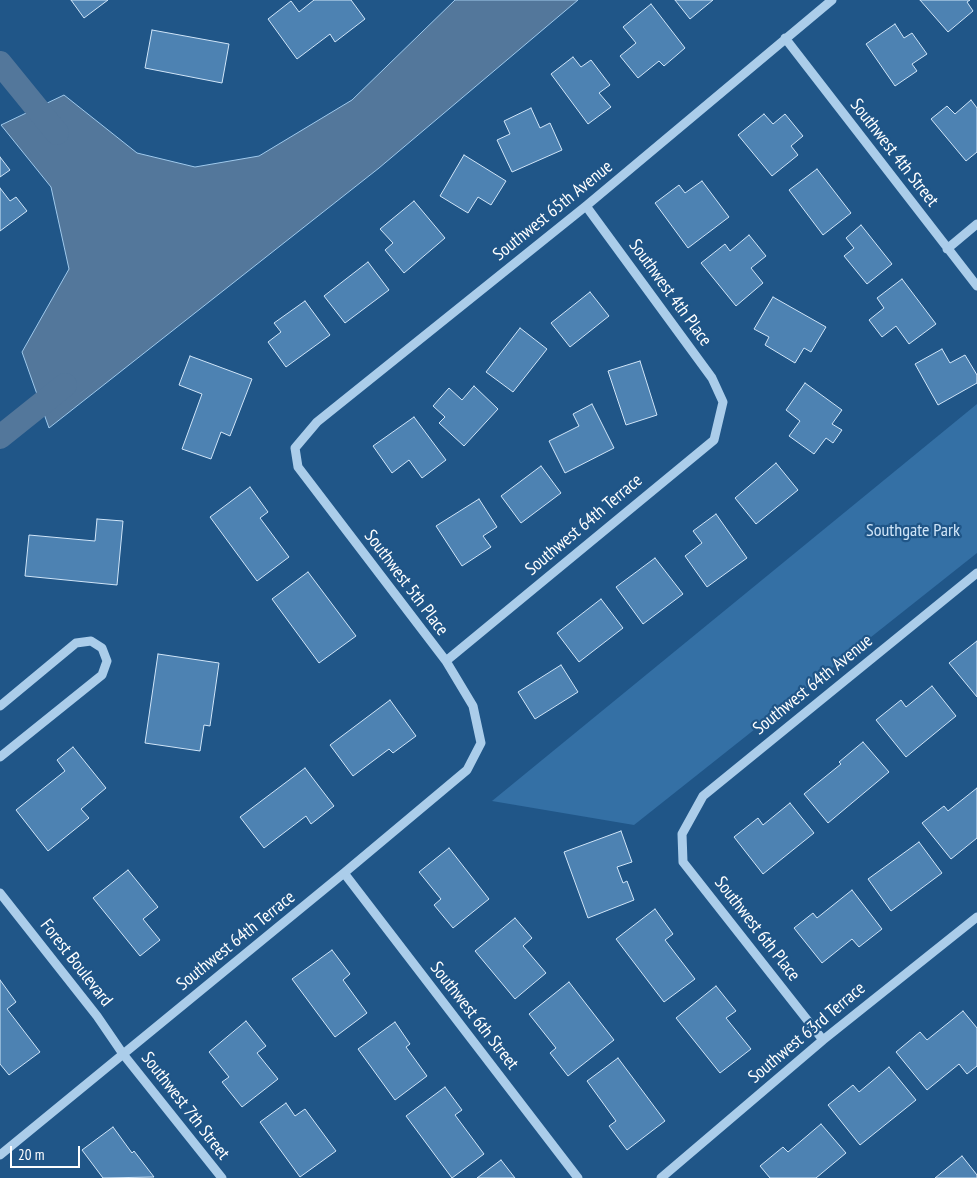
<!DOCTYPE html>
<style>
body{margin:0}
#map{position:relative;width:977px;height:1178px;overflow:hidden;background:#205688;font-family:"PT Sans Narrow",sans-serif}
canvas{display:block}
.scale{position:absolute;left:10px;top:1146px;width:70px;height:22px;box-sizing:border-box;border:2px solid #fff;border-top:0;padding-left:6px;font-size:15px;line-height:18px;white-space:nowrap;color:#fff;-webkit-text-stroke:4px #205688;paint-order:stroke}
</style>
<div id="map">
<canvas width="977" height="1178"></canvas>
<div class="scale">20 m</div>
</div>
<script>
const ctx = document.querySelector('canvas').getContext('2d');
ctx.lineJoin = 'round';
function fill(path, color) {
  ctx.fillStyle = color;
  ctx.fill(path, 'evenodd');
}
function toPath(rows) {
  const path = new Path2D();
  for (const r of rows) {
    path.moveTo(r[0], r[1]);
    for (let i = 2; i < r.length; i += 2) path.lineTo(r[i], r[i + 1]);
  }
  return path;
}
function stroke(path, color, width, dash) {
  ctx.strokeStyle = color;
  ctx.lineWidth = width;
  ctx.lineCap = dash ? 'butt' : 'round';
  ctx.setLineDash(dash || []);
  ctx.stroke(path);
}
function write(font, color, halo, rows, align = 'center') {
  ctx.font = font + ' "PT Sans Narrow",sans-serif';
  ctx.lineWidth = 4.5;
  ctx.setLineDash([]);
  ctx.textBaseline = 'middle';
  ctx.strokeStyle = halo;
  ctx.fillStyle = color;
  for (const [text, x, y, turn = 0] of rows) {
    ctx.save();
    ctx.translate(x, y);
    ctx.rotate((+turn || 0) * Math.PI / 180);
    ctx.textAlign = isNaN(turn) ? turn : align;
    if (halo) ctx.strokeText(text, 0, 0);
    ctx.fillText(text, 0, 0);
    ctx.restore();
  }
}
fill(toPath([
 [977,404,977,553,634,825,492,801]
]), '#3470a5');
const water = toPath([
 [455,0,578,0,379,168,49,428,22,352,69,269,51,187,1,125,64,95,137,153,195,167,259,156,352,100,455,0]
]);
fill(water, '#53779b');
stroke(water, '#9fc9ec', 1);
stroke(toPath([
 [0,63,57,133],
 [0,437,65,385]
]), '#53779b', 24);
const building = toPath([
 [71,0,108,0,84,18,71,0],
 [314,0,351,0,365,19,335,42,330,34,297,59,268,19,291,1,299,12,314,0],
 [675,0,713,0,690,19,675,0],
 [920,0,970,0,967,2,973,11,948,32,920,0],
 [651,4,685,48,664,66,659,61,638,78,620,56,636,43,623,27,651,4],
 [895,24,904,38,912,33,927,54,912,64,917,71,895,86,866,44,895,24],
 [152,30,229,44,222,83,145,68,152,30],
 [573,57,581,67,591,60,610,85,599,93,611,107,588,124,551,74,573,57],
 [971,100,977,108,977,152,966,161,931,119,947,106,955,114,971,100],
 [531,108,540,128,550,123,562,150,512,172,497,140,510,134,504,121,531,108],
 [764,114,773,124,785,114,803,136,791,146,798,155,772,176,738,135,764,114],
 [464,155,506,181,491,205,478,197,468,213,440,196,464,155],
 [0,157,10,170,0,177,0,157],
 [817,169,851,213,823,235,789,190,817,169],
 [702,181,729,217,688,248,655,203,679,185,685,193,702,181],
 [0,188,10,201,16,197,27,211,0,231,0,188],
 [414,201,445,238,404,273,385,250,393,243,380,229,414,201],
 [861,225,892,264,867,284,844,256,854,248,846,238,861,225],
 [749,235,766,256,751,268,763,283,736,306,701,263,725,244,730,251,749,235],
 [368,262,389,290,345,323,324,296,368,262],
 [902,279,936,324,909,344,896,326,882,337,869,320,884,308,877,298,902,279],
 [590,292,609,316,570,347,551,323,590,292],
 [773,297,826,327,811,352,804,348,795,363,765,345,769,337,754,329,773,297],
 [305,301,330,335,286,367,268,342,281,332,274,323,305,301],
 [520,328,547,349,513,392,486,372,520,328],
 [942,349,950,363,965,355,977,375,977,383,938,405,915,364,942,349],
 [190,356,252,379,230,436,221,432,211,459,182,449,202,394,179,385,190,356],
 [640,361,657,415,626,425,608,371,640,361],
 [805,383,842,410,832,424,842,430,833,443,826,438,814,454,789,436,800,421,786,410,805,383],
 [474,386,498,409,464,446,439,423,445,417,433,406,449,388,462,400,474,386],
 [592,404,614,448,565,473,549,441,579,426,573,414,592,404],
 [414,417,446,460,422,478,409,460,392,473,373,446,414,417],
 [776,463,798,490,756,524,735,498,776,463],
 [541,466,561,493,521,523,501,496,541,466],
 [250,487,268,512,260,518,289,557,257,581,210,517,250,487],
 [479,499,497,527,483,536,491,547,462,566,436,526,479,499],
 [716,514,747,558,707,587,685,556,702,543,693,531,716,514],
 [97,519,123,521,117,585,25,576,29,535,95,541,97,519],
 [655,558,683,594,643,624,616,587,655,558],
 [308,572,356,636,319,663,272,599,308,572],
 [601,599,623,628,579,662,557,633,601,599],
 [977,641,977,697,949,663,977,641],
 [158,654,219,663,210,726,204,725,200,751,145,743,158,654],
 [561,665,578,692,535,719,518,692,561,665],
 [932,686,956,716,906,757,876,720,901,700,906,707,932,686],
 [390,700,416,736,393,753,389,749,353,776,330,745,390,700],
 [863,742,889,772,828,823,804,794,841,764,839,762,863,742],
 [73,747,106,788,81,809,89,818,48,851,16,810,65,771,57,760,73,747],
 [305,768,334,806,311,824,306,816,264,848,240,817,305,768],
 [977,788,977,838,951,859,922,823,944,806,948,811,977,788],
 [790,803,814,833,763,874,734,837,758,818,763,825,790,803],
 [621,831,632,862,617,867,623,883,627,881,634,900,588,918,564,852,621,831],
 [919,842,942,873,891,911,868,879,919,842],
 [449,848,489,899,453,928,434,905,441,899,419,872,449,848],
 [128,870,158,907,143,919,160,940,140,956,93,898,128,870],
 [852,890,882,929,859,947,852,939,822,963,794,928,813,913,817,918,852,890],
 [655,909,673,934,665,940,695,979,664,1002,616,939,655,909],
 [515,918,532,938,523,946,546,973,515,999,475,951,515,918],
 [332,950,350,974,343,980,367,1013,335,1037,292,979,332,950],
 [0,980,16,1002,7,1009,40,1052,9,1075,0,1064,0,980],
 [569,982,614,1040,568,1076,550,1053,556,1048,529,1014,569,982],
 [716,986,736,1011,726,1018,751,1049,720,1073,676,1018,716,986],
 [963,1011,977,1028,977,1066,967,1074,959,1064,927,1090,896,1052,920,1032,927,1040,963,1011],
 [246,1021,266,1046,257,1053,278,1079,242,1107,222,1082,229,1077,209,1052,246,1021],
 [395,1022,410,1044,406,1047,427,1076,395,1100,358,1049,395,1022],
 [618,1058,665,1121,627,1150,609,1126,616,1121,587,1081,618,1058],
 [889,1067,916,1100,860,1145,828,1105,853,1085,859,1092,889,1067],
 [445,1087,462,1110,455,1115,484,1154,452,1178,406,1116,445,1087],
 [286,1103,295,1116,305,1109,336,1151,300,1177,260,1122,286,1103],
 [821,1124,846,1153,816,1178,770,1178,760,1166,783,1147,788,1152,821,1124],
 [113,1127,132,1153,134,1151,154,1177,103,1178,82,1150,113,1127],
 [962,1156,977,1175,977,1178,935,1178,962,1156],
 [501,1160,515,1178,477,1178,501,1160]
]);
fill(building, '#4d82b2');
stroke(building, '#d0e5f8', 1);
stroke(toPath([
 [785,38,977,286],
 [947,249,977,224],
 [446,661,714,440,723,402,712,378,586,206],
 [0,706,76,643,91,641,102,648,107,661,102,675,0,757],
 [344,873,578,1178],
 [0,893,97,1016,123,1054,222,1178],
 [823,1040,683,862,682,834,703,796,977,573],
 [0,1155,344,873,467,770,481,743,473,706,446,661,298,467,295,448,317,422,586,206,832,0],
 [661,1178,823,1040,977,917]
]), '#abcdea', 9);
write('18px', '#fff', '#205688', [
 ["Southwest 4th Street",894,153,52],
 ["Southwest 65th Avenue",553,211,-39],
 ["Southwest 4th Place",670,293,54],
 ["Southwest 64th Terrace",584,525,-40],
 ["Southwest 5th Place",406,583,53],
 ["Southwest 64th Avenue",813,685,-39],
 ["Southwest 6th Place",757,929,52],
 ["Southwest 64th Terrace",236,941,-39],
 ["Forest Boulevard",76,963,52],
 ["Southwest 6th Street",474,1016,52],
 ["Southwest 63rd Terrace",807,1033,-40],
 ["Southwest 7th Street",185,1106,52]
]);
write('18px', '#d0e5f8', '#205688', [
 ["Southgate Park",913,531]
]);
</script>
